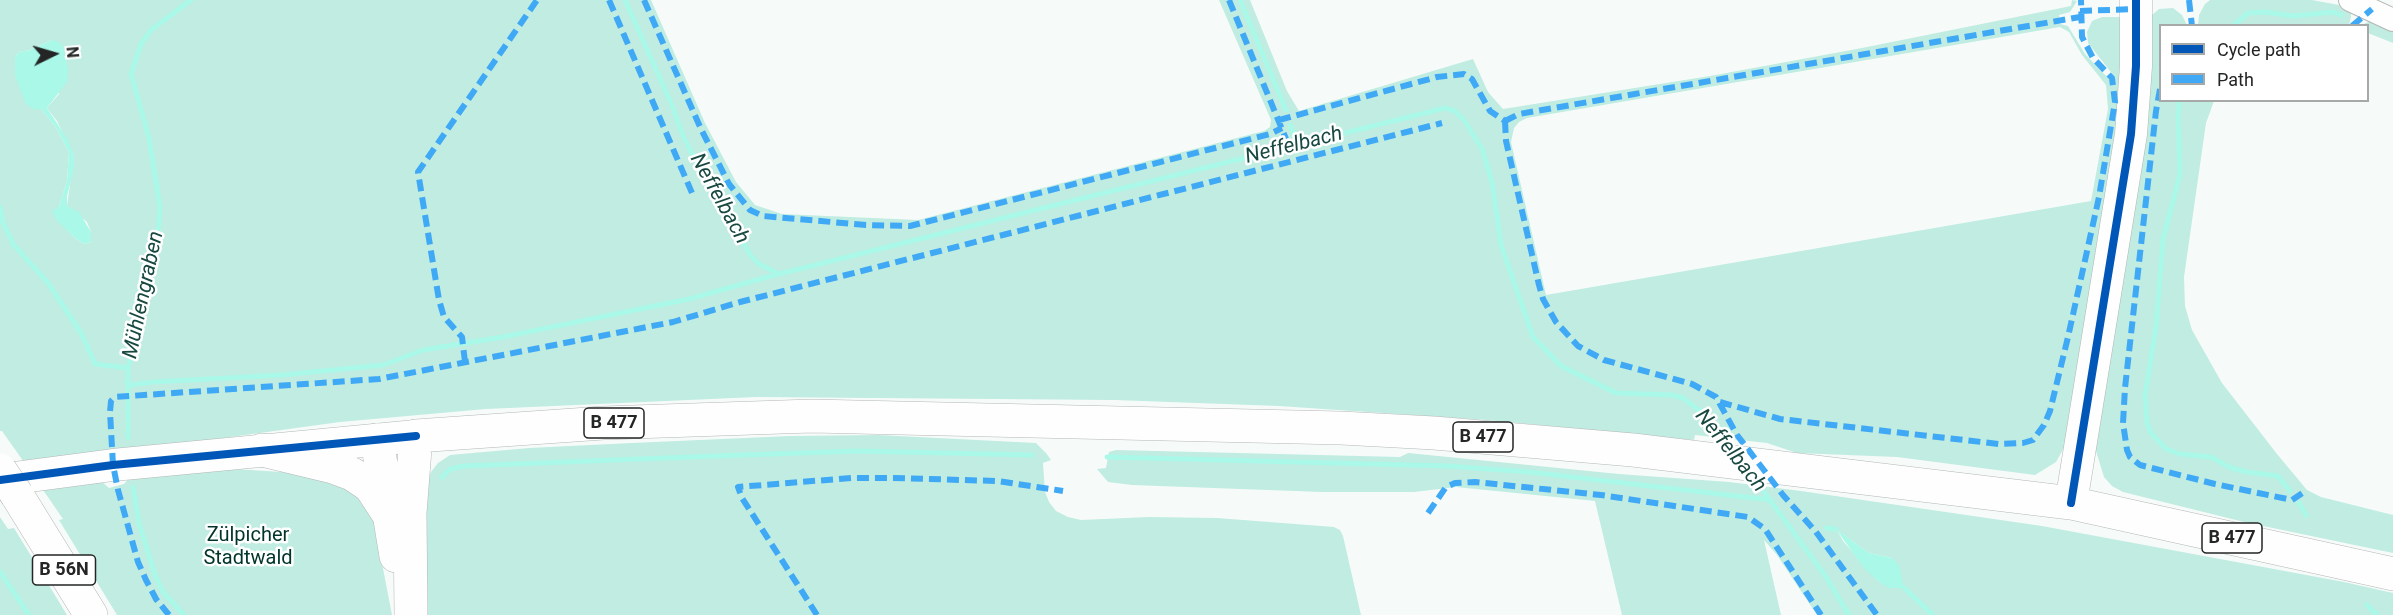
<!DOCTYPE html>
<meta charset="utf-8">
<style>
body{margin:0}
#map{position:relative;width:2393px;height:615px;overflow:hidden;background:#f6fbf9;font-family:Roboto,sans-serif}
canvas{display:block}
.legend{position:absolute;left:2159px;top:24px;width:210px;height:78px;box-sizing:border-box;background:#fff;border:2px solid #a7a8a8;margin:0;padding:8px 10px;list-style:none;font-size:18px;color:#232625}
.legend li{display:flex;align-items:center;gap:12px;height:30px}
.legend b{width:30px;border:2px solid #a7a8a8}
.north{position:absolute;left:24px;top:24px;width:60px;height:60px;-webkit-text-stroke:4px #fff;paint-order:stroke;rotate:85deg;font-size:16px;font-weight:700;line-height:24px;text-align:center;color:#232625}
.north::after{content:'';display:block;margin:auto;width:21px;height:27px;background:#232625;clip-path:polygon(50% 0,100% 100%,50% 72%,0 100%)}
</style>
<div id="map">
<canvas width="2393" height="615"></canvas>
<ul class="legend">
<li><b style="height:8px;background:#0057b8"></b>Cycle path</li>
<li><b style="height:8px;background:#3fa9f5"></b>Path</li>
</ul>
<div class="north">N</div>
</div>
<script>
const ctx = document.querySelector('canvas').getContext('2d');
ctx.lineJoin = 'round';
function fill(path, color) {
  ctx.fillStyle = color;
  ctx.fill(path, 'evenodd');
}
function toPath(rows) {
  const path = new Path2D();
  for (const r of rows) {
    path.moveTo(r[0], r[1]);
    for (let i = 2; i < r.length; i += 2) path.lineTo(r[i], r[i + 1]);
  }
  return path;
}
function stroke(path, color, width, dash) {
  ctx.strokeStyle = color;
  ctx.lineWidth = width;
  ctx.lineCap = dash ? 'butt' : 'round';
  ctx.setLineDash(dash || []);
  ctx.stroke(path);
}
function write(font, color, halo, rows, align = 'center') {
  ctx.font = font + ' Roboto,sans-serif';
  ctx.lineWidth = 5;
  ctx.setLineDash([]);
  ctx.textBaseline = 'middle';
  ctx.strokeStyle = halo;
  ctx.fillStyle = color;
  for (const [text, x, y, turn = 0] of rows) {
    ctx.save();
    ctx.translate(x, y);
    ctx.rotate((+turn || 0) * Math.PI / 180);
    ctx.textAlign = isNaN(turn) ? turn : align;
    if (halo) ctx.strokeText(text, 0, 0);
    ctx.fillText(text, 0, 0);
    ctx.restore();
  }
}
fill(toPath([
 [0,0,651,0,705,123,736,182,755,205,782,214,918,220,1264,131,1270,127,1271,120,1219,0,1250,0,1287,91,1299,111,1473,59,1488,92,1503,109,1710,76,1862,48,2071,6,2072,0,2077,1,2070,12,2059,15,2060,24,2068,26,2085,54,2109,79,2114,76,2088,43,2087,32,2092,21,2102,17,2119,17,2123,21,2128,74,2067,442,2056,462,2035,475,1897,457,1797,453,1767,443,1695,435,1694,440,1487,420,1279,406,1115,400,756,397,486,409,340,422,26,465,2,431,0,431],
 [2060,27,2069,32,2082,55,2106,85,2108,109,2091,201,1546,295,1511,142,1514,128,1519,122,1527,118],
 [52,40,59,94,47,108,57,121,74,156,67,206,87,222,91,232,91,242,84,244,75,238,58,221,59,206,67,181,69,153,57,129,15,76,15,57,19,52,30,50],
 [2210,0,2312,0,2339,5,2351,10,2351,17,2349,25,2198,26,2199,15,2205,4],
 [2173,8,2182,15,2187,25,2160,26,2160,100,2214,101,2206,123,2184,277,2185,306,2192,330,2222,383,2277,454,2307,490,2321,497,2393,515,2393,553,2244,522,2123,492,2112,486,2104,477,2096,451,2096,433,2147,26,2152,15,2159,9],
 [2370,21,2393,28,2393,43,2368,33,2368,26,2360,26],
 [878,435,1036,443,1046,453,1051,460,1043,463,1045,492,1049,502,1056,511,1068,517,1081,520,1149,517,1217,518,1334,527,1340,530,1343,536,1361,615,427,615,426,484,431,472,438,463,450,455,529,448,632,443,790,436],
 [1116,450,1400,457,1408,453,1619,474,1729,482,1801,491,2042,526,2344,582,2393,593,2393,615,1817,615,1777,555,1764,540,1781,615,1622,615,1595,501,1456,487,1414,492,1322,492,1132,485,1108,482,1097,469,1106,468,1109,452],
 [1837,530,1869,553,1892,558,1879,582,1843,541],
 [219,468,328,475,351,485,374,522,392,615,117,615,59,520,63,519,39,484,101,481,109,488,124,484,130,477],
 [0,517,8,529,14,528,67,615,0,615]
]), '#c0ece1');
fill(toPath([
 [52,40,59,42,63,46,68,69,67,82,47,108,68,140,74,156,74,169,67,196,67,206,79,212,91,232,91,242,84,244,75,238,57,221,52,212,59,206,67,181,69,153,57,129,41,109,33,109,26,104,15,76,15,57,19,52,30,50],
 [1836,529,1869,553,1892,558,1899,565,1904,588,1889,588,1879,582,1863,567]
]), '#aaf8e8');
stroke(toPath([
 [625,0,671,103,683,136,699,168,751,256,759,264,779,274,1445,108,1455,111,1464,120,1482,149,1492,182,1501,245,1533,337,1561,366,1616,393,1672,395,1683,398,1704,414,1731,448],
 [1240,0,1286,110],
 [2233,26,2248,13,2265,12,2293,16,2333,12,2341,15],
 [2180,100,2178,113,2180,174,2163,239,2156,327,2145,395,2147,423,2151,433,2166,449,2180,454,2211,457,2231,468,2247,472,2278,476,2290,491],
 [1290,125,1298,145],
 [0,207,3,223,13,244,48,283,81,333,95,364,128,368],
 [127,382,131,385,153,382,282,375,383,365,423,350,503,337,689,299,778,274],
 [128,438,128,368,157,249,160,207,149,138,131,74,141,44,151,30,191,0],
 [1107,457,1448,466,1529,472,1771,500],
 [442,477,450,469,464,466,715,456,857,451,1032,455],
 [1753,477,1826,577,1849,615],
 [133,487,139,523,155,575,163,592,184,615],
 [2299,503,2306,515],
 [1826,528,1836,529],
 [0,572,29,615],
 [1904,588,1933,615],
 [2367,605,2377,615]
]), '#aaf8e8', 5);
const street = toPath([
 [2350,0,2393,20]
]);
const secondary = toPath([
 [0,480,113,465,416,436],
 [2071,503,2131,134,2136,66,2136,0]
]);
const primary = toPath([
 [377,440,396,556],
 [262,450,333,467,352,474,370,486,387,512],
 [17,495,91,615],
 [411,615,410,513,416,436,603,423,812,416,1341,428,1434,433,1633,450,2071,503,2393,574]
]);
stroke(street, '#b4b7b6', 24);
stroke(secondary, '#b4b7b6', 33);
stroke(primary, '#b4b7b6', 34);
stroke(street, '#fefefe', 22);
stroke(secondary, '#fefefe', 32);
stroke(primary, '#fefefe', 33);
const primaryBridge = toPath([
 [0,470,17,495]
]);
stroke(primaryBridge, '#b4b7b6', 34, []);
stroke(primaryBridge, '#fefefe', 33);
stroke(toPath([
 [609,0,692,193],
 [644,0,701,129,729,184,750,210,763,216,866,225,910,226,1270,134,1282,128],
 [1229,0,1286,139],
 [2189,0,2192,26],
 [2080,11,2137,9],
 [2352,26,2372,9],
 [2160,89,2156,111,2125,388,2123,423,2127,450,2130,457,2140,465,2215,484,2292,500,2307,490],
 [1279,120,1437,77,1464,74,1472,79,1490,111,1505,121],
 [1505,121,1506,141,1539,285,1543,299,1556,322,1578,346,1604,360,1692,384,1716,397,1737,435,1783,495,1816,532,1877,615],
 [1505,121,1519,114,2080,17],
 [465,362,462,337,444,317,439,300,418,172,537,0],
 [1720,402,1780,419,1999,444,2023,443,2033,440,2044,425,2050,411,2068,337,2099,197,2115,102,2112,78,2093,58,2082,37,2081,0],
 [1428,513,1446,487,1455,483,1475,482,1601,495,1748,517,1765,529,1821,615],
 [169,615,156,599,146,580,138,562,118,490,113,465,110,412,111,401,115,397,379,379,673,322,740,302,1442,123],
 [817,615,742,498,738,487,851,478,893,478,998,481,1063,491]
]), '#3fa9f5', 6, [12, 6]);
stroke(toPath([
 [0,480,113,465,416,436],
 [2071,503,2131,134,2136,66,2136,0]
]), '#0057b8', 8);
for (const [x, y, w] of [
 [614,423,60],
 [1483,437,60],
 [2232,538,60],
 [64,570,63]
]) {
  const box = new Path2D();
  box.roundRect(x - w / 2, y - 15, w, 30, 4.5);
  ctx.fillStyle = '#fff';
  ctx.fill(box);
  stroke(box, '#232625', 1.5);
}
write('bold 18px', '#232625', null, [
 ["B 477",614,423],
 ["B 477",1483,437],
 ["B 477",2232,538],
 ["B 56N",64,570]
]);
write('20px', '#00342b', '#fff', [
 ["Zülpicher",248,536],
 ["Stadtwald",248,559]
]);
write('italic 21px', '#184940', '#fff', [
 ["Neffelbach",1294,146,-14],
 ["Neffelbach",719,199,61],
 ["Mühlengraben",144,295,-78],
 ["Neffelbach",1730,451,51]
]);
</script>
